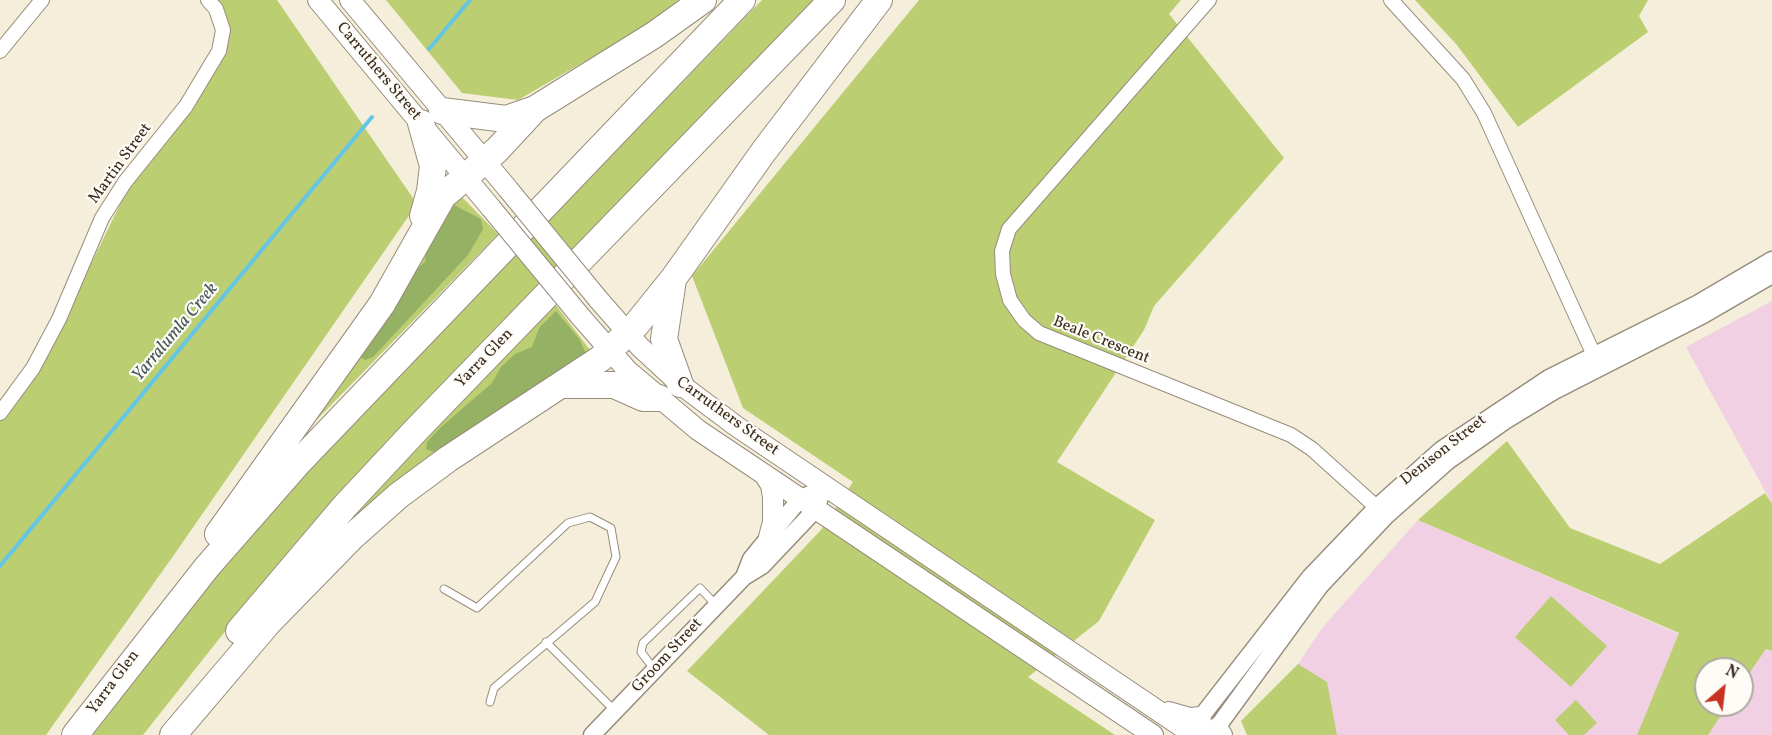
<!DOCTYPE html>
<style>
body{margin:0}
#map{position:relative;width:1772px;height:735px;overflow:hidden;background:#f4eeda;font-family:Vollkorn,serif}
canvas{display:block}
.north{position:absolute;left:1694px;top:657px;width:60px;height:60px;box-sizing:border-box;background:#fdfcf7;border:2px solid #afa8a0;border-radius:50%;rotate:28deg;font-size:16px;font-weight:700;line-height:24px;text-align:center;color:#3b2a1e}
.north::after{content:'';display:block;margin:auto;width:21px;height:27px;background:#c8321e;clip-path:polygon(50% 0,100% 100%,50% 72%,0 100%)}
</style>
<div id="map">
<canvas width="1772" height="735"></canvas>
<div class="north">N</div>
</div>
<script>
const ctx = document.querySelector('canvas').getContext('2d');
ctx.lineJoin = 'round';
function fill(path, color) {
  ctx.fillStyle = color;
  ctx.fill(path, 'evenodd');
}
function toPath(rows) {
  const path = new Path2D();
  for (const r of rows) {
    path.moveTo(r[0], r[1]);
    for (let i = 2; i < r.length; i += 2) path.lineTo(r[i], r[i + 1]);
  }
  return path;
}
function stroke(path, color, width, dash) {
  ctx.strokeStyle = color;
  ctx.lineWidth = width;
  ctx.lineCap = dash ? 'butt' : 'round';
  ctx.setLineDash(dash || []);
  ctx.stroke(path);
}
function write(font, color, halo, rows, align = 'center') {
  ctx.font = font + ' Vollkorn,serif';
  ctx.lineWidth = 4.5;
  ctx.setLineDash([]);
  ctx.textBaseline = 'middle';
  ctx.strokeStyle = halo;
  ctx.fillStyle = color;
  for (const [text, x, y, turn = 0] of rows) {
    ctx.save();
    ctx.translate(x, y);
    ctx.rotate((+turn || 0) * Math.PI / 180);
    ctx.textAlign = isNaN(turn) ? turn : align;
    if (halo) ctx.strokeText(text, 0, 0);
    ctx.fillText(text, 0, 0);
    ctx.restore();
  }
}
fill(toPath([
 [1772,301,1772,504,1686,347],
 [1418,520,1679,634,1637,735,1337,735,1298,664,1322,628],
 [1766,649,1772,651,1772,735,1708,735,1728,705,1742,705,1742,684]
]), '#f1d0e3');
fill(toPath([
 [215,0,277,0,417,204,176,552,46,735,0,735,0,421,42,364,130,184,227,53,225,17],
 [386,0,691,0,518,100,462,93],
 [762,0,819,0,242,610,143,735,92,735,209,585,327,450],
 [919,0,1181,0,1169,14,1284,158,1154,306,1144,330,1057,462,1155,520,1099,621,1028,677,1115,735,769,735,687,671,821,530,853,482,743,408,692,276],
 [1415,0,1648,0,1639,16,1648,32,1518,127,1457,45],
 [458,193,498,234,295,442],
 [555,304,590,350,316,561,344,524,399,465],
 [1507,441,1570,528,1660,564,1765,493,1772,504,1772,651,1766,649,1742,684,1742,669,1706,669,1706,705,1728,705,1708,735,1637,735,1679,633,1418,520],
 [1551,596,1607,646,1571,687,1515,637],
 [1298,664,1327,682,1337,735,1247,735,1241,721],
 [1576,700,1597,723,1584,735,1569,735,1555,720]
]), '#bcce72');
fill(toPath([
 [452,204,481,219,483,229,468,255,373,357,365,360,358,355,410,275,425,262,427,243],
 [556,311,580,340,586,354,437,453,426,449,427,442,440,428,492,383,501,367,515,354,532,347,539,328]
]), '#95b164');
stroke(toPath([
 [429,49,470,0],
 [0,566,372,117]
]), '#64c6e2', 4);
const service = toPath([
 [444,589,477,608,568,523,590,517,611,528,616,557,595,602,494,688,490,702],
 [546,642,615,711],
 [654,669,641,652,643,643,700,588,716,605]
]);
const minor = toPath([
 [1209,0,1009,229,1002,251,1003,274,1010,300,1024,320,1039,333,1291,435,1312,449,1383,513],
 [1391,0,1463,79,1484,113,1598,364],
 [0,51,42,0],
 [0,413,33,368,59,319,102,218,125,182,186,106,219,51,223,30,216,9,208,0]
]);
const tertiary = toPath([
 [744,577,751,559,800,499,810,494],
 [1199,729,1201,717,1310,577,1377,507,1441,450,1549,378,1697,304,1772,260],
 [592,735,744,577,762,566,816,509,824,486],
 [1209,735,1213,733,1320,586,1386,516,1448,461,1505,421,1556,390,1703,315,1772,275]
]);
const secondary = toPath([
 [318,0,491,208],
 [350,0,508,189],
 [598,299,640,347,680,384,736,426,1194,735],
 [580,316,628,371,698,430,1153,735],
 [764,474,771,485,773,497,773,522,769,537],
 [1169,712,1190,718,1201,717],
 [1217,728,1222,735]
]);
const motorway = toPath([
 [442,111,506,119,535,109,654,35,703,0],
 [421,123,433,166,430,191,423,216],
 [673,280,664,339,680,384],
 [563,385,614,385,643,398,659,398],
 [218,534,382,304,443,196,497,150,535,109],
 [239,631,345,506,417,429,832,0],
 [75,735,207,567,299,462,742,0],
 [173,735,268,623,353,536,398,496,448,459,600,359,636,325,673,279,764,151,879,0]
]);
stroke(service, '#988c7c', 9);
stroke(minor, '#988c7c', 16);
stroke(tertiary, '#988c7c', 19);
stroke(secondary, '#988c7c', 22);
stroke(motorway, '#988c7c', 28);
stroke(service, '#fff', 7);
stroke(minor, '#fff', 14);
stroke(tertiary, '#fff', 16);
stroke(secondary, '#fff', 20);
stroke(motorway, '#fff', 26);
const secondaryBridge = toPath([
 [508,189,598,299],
 [491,208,580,316]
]);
stroke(secondaryBridge, '#988c7c', 22, []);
stroke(secondaryBridge, '#fff', 20);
write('16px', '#3b2a1e', '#fdfcf7', [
 ["Carruthers Street",378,72,50],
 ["Martin Street",121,164,-54],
 ["Beale Crescent",1101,341,22],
 ["Yarra Glen",485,359,-46],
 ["Carruthers Street",727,417,36],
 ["Denison Street",1444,451,-38],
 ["Groom Street",668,656,-47],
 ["Yarra Glen",114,683,-53]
]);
write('italic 18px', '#475959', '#fdfcf7', [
 ["Yarralumla Creek",176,333,-50]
]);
</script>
